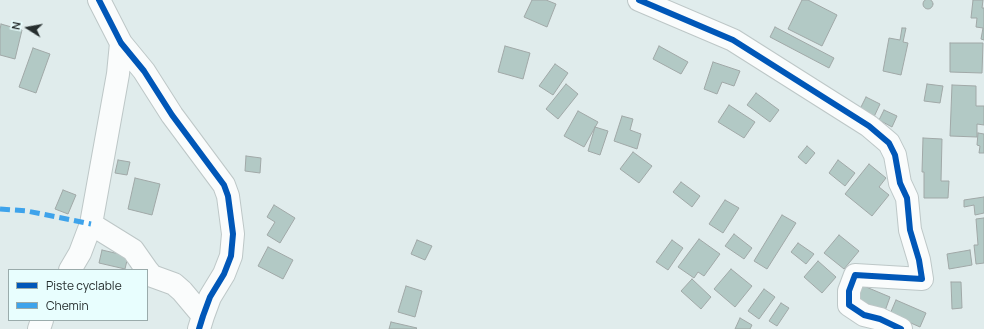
<!DOCTYPE html>
<style>
body{margin:0}
#map{position:relative;width:984px;height:329px;overflow:hidden;background:#e0ecec;font-family:Manrope,sans-serif}
canvas{display:block}
.legend{position:absolute;left:8px;top:269px;width:140px;height:52px;box-sizing:border-box;background:#e8fefe;border:1px solid #9aabab;margin:0;padding:5px 7px;list-style:none;font-size:12px;color:#262e2e}
.legend li{display:flex;align-items:center;gap:8px;height:20px}
.legend b{width:20px;border:1px solid #9aabab}
.north{position:absolute;left:8px;top:8px;width:40px;height:40px;-webkit-text-stroke:3px #e8fefe;paint-order:stroke;rotate:281deg;font-size:11px;font-weight:700;line-height:16px;text-align:center;color:#262e2e}
.north::after{content:'';display:block;margin:auto;width:14px;height:18px;background:#262e2e;clip-path:polygon(50% 0,100% 100%,50% 72%,0 100%)}
</style>
<div id="map">
<canvas width="984" height="329"></canvas>
<ul class="legend">
<li><b style="height:5px;background:#0057b8"></b>Piste cyclable</li>
<li><b style="height:5px;background:#3ea3eb"></b>Chemin</li>
</ul>
<div class="north">N</div>
</div>
<script>
const ctx = document.querySelector('canvas').getContext('2d');
ctx.lineJoin = 'round';
function fill(path, color) {
  ctx.fillStyle = color;
  ctx.fill(path, 'evenodd');
}
function toPath(rows) {
  const path = new Path2D();
  for (const r of rows) {
    if (r.length === 3) {
      path.moveTo(r[0] + r[2], r[1]);
      path.arc(r[0], r[1], r[2], 0, 2 * Math.PI);
      continue;
    }
    path.moveTo(r[0], r[1]);
    for (let i = 2; i < r.length; i += 2) path.lineTo(r[i], r[i + 1]);
  }
  return path;
}
function stroke(path, color, width, dash) {
  ctx.strokeStyle = color;
  ctx.lineWidth = width;
  ctx.lineCap = dash ? 'butt' : 'round';
  ctx.setLineDash(dash || []);
  ctx.stroke(path);
}
const building = toPath([
 [928,4,5],
 [532,0,546,0,556,4,547,27,524,17,532,0],
 [802,0,808,0,837,15,822,46,788,29,802,0],
 [973,0,983,0,982,8,984,8,984,40,981,39,983,28,976,27,977,18,971,18,973,0],
 [1,24,22,30,15,59,0,55,0,30,1,24],
 [775,27,834,58,829,68,770,37,775,27],
 [902,28,906,28,903,42,908,43,901,75,883,71,889,38,900,40,902,28],
 [950,43,983,43,982,73,950,72,950,43],
 [505,46,530,53,523,79,498,72,505,46],
 [659,46,688,62,681,74,653,59,659,46],
 [33,48,50,54,36,93,19,87,33,48],
 [713,62,740,71,734,86,722,82,717,94,704,89,713,62],
 [555,64,568,73,553,95,539,86,555,64],
 [566,84,578,94,558,119,546,109,566,84],
 [927,84,943,86,940,103,924,101,927,84],
 [952,85,976,86,976,106,984,106,984,125,977,124,977,137,950,136,952,85],
 [756,93,779,110,770,122,747,105,756,93],
 [866,97,880,104,873,119,859,111,866,97],
 [729,105,755,122,744,138,718,122,729,105],
 [884,110,897,116,892,127,879,120,884,110],
 [578,111,598,122,584,147,564,136,578,111],
 [622,116,633,119,630,130,641,134,637,149,614,141,622,116],
 [595,127,608,131,600,155,588,151,595,127],
 [978,133,984,134,984,153,979,153,980,146,977,145,978,133],
 [923,138,942,139,941,181,949,181,948,198,924,198,924,172,922,172,923,138],
 [807,146,815,153,806,164,798,157,807,146],
 [633,152,652,166,639,183,620,169,633,152],
 [246,156,261,158,260,173,245,171,246,156],
 [118,160,130,162,127,175,115,173,118,160],
 [838,160,855,173,845,186,829,173,838,160],
 [869,164,886,178,879,187,889,195,872,216,845,194,869,164],
 [135,178,160,184,152,215,128,209,135,178],
 [681,182,700,196,692,207,673,192,681,182],
 [63,190,76,195,68,214,55,209,63,190],
 [984,197,984,213,975,215,974,205,964,207,964,200,984,197],
 [725,200,739,208,723,233,709,224,725,200],
 [274,205,295,218,280,243,267,235,275,222,267,217,274,205],
 [782,215,796,223,767,269,754,261,782,215],
 [984,218,984,263,976,264,974,245,978,245,976,219,984,218],
 [734,234,752,248,744,259,725,246,734,234],
 [839,235,859,251,844,269,824,253,839,235],
 [699,239,720,254,704,276,698,272,694,278,678,267,699,239],
 [417,240,432,246,425,260,411,254,417,240],
 [672,240,683,248,668,270,656,262,672,240],
 [798,243,814,254,806,264,791,252,798,243],
 [268,247,293,260,283,279,258,266,268,247],
 [102,250,128,256,125,269,99,263,102,250],
 [970,250,972,265,949,269,947,254,970,250],
 [818,261,836,277,822,293,804,277,818,261],
 [731,269,752,286,735,307,714,289,731,269],
 [692,279,711,297,701,309,681,291,692,279],
 [951,282,961,282,962,308,952,309,951,282],
 [859,284,890,297,885,311,853,298,859,284],
 [406,286,422,291,415,317,398,312,406,286],
 [764,289,775,297,759,319,748,311,764,289],
 [896,300,926,313,920,327,890,314,896,300],
 [781,303,789,308,777,326,769,321,781,303],
 [740,318,752,325,750,329,735,329,740,318],
 [391,322,417,328,416,329,389,329,391,322]
]);
fill(building, '#b2c9c5');
stroke(building, '#a0a8a7', 1);
const minor = toPath([
 [99,0,121,43,144,71,172,115,224,185,228,196,233,234,231,256,224,274,210,297,203,316,199,329],
 [639,0,733,40,869,126,889,143,895,155,900,183,907,198,910,230,919,260,922,279,855,275,849,291,849,305,864,315,880,319,901,329],
 [121,43,118,74,91,224,133,250,147,270],
 [70,270,80,253,91,224],
 [147,270,152,276,174,284,182,291,203,316],
 [39,329,42,320]
]);
stroke(minor, '#bdc7c7', 24);
stroke(minor, '#fafcfc', 22);
stroke(toPath([
 [0,209,27,211,91,224]
]), '#3ea3eb', 5, [10, 5]);
stroke(toPath([
 [99,0,121,43,144,71,172,115,224,185,228,196,233,234,231,256,224,274,210,297,203,316,199,329],
 [639,0,733,40,869,126,889,143,895,155,900,183,907,198,910,230,919,260,922,279,855,275,849,291,849,305,864,315,880,319,901,329]
]), '#0057b8', 6);
</script>
